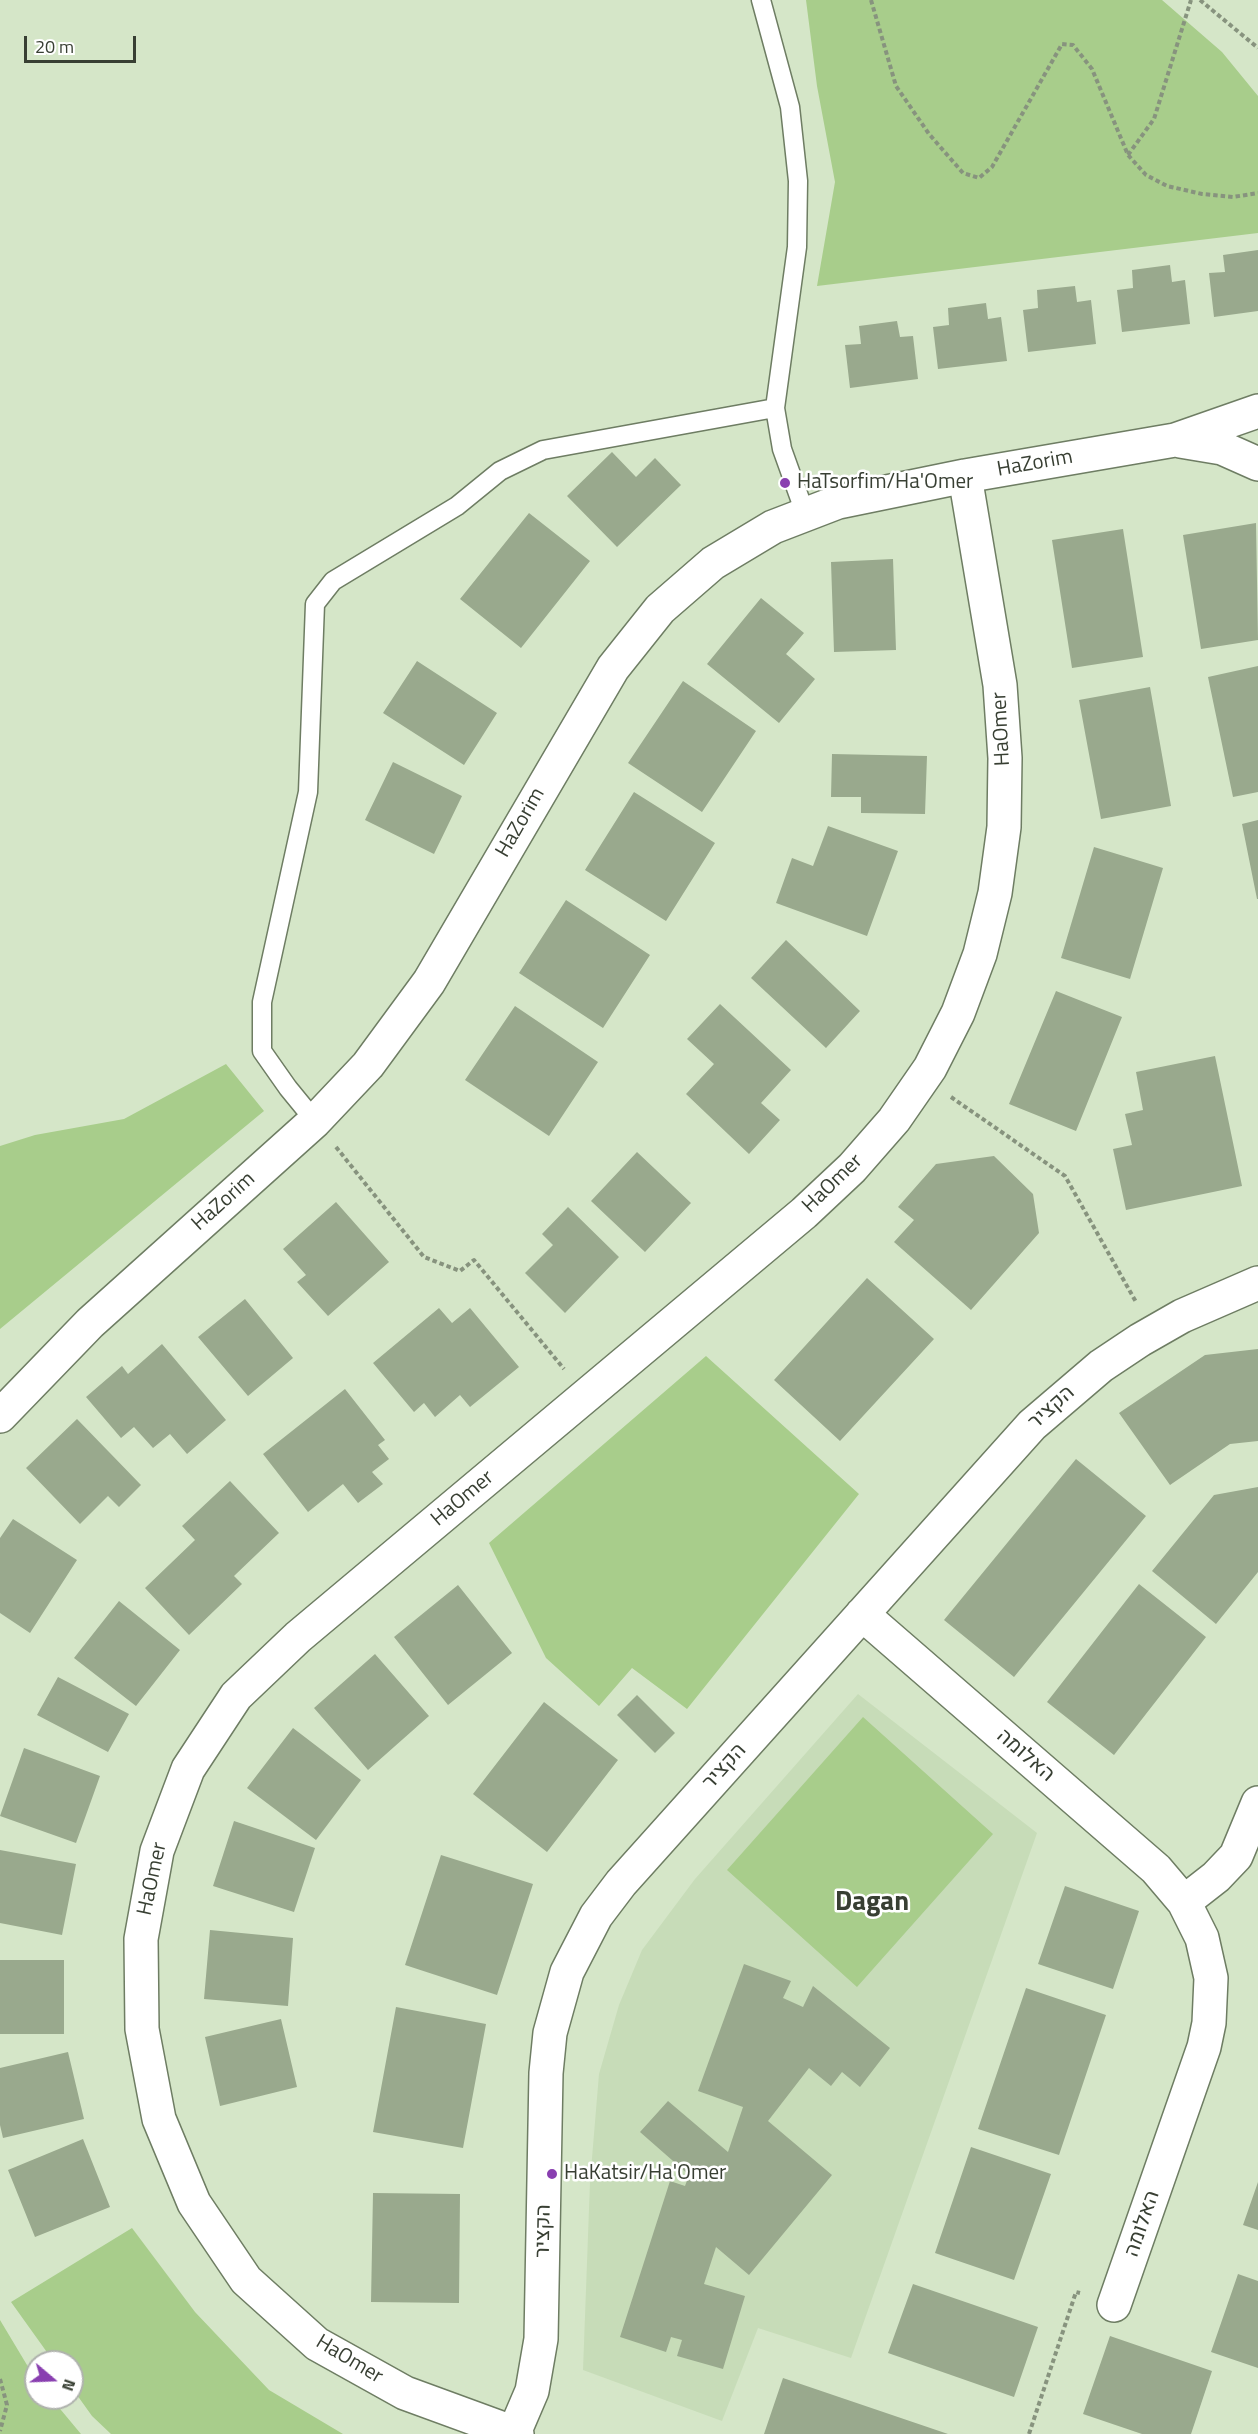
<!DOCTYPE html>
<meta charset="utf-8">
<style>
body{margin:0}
#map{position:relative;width:1258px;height:2434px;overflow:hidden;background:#d5e6c8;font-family:"Titillium Web",sans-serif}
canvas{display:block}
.north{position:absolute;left:24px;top:2350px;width:60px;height:60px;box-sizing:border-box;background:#fff;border:2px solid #afb2ad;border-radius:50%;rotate:109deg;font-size:16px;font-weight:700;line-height:24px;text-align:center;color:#383f33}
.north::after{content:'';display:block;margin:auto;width:21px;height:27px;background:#893fb0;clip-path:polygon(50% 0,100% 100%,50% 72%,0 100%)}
.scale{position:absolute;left:24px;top:36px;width:112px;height:27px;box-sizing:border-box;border:3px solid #383f33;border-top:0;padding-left:8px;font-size:18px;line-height:21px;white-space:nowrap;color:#383f33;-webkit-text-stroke:4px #fff;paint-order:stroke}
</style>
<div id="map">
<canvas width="1258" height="2434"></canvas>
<div class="north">N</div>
<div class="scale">20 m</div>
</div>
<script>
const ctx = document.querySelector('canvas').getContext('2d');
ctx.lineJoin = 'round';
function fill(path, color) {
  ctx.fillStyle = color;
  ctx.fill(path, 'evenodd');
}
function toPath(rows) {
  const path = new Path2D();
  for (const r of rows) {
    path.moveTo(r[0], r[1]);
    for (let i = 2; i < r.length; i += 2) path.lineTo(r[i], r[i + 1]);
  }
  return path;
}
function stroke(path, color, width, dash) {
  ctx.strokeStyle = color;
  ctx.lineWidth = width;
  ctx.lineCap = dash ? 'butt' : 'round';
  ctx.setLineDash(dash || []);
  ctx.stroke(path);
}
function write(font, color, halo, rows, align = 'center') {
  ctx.font = font + ' "Titillium Web",Heebo,sans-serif';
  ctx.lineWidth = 5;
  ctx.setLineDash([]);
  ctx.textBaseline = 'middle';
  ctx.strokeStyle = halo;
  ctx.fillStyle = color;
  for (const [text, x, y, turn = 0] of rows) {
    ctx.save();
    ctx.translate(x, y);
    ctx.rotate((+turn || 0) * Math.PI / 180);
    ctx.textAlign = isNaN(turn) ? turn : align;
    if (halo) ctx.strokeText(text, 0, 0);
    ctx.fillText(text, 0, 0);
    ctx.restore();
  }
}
fill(toPath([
 [858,1694,1037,1833,851,2358,758,2328,722,2421,583,2370,590,2182,599,2074,619,2005,642,1950,695,1879]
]), '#c7dcb8');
fill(toPath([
 [806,0,1162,0,1222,52,1258,96,1258,233,817,286,835,182,817,86],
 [226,1064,264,1111,0,1329,0,1146,35,1135,124,1119],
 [706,1356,859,1494,687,1709,632,1668,599,1706,546,1658,489,1543],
 [863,1717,993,1834,857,1987,727,1870],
 [132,2228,195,2312,269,2390,343,2434,111,2434,92,2416,72,2388,72,2362,54,2362,11,2302],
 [0,2320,36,2380,36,2398,51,2398,81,2434,0,2434]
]), '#a8cd8b');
fill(toPath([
 [1258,250,1258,311,1214,317,1209,273,1225,272,1223,255],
 [1170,265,1172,282,1185,280,1190,324,1122,332,1117,290,1133,288,1132,270],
 [1075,286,1077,302,1091,300,1096,344,1028,352,1023,310,1038,308,1037,290],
 [986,303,988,319,1001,317,1007,361,938,369,933,327,949,325,948,308],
 [897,321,900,337,913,336,918,379,850,388,845,345,861,344,859,326],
 [612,452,636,477,655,458,681,485,617,547,567,496],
 [529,513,590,561,521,648,460,599],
 [1256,523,1258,640,1201,649,1183,535],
 [1123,529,1143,657,1072,668,1052,540],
 [893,559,896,650,834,652,831,562],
 [761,598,804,633,786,654,815,679,779,723,707,664],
 [417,661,497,713,464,765,383,713],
 [1258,666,1258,792,1233,797,1208,677],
 [683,681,756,731,702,812,628,763],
 [1150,687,1171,806,1101,819,1079,700],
 [832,754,927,756,925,814,861,813,861,797,831,797],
 [393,762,462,796,434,854,365,820],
 [634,792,715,843,666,921,585,870],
 [1258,820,1258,899,1257,899,1242,824],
 [828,826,898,851,867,936,776,903,792,858,813,866],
 [1094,847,1163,868,1130,979,1061,958],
 [566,900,650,955,603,1028,519,973],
 [786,940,860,1011,826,1048,751,978],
 [1056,991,1122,1017,1076,1131,1009,1104],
 [720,1004,791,1070,761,1103,780,1120,749,1154,686,1094,714,1064,687,1039],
 [515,1006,598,1062,549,1136,465,1080],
 [1215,1056,1242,1186,1126,1210,1113,1149,1132,1145,1125,1114,1143,1110,1136,1072],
 [637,1152,691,1203,645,1252,591,1201],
 [994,1156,1033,1194,1039,1233,971,1310,894,1242,914,1220,898,1207,936,1164],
 [336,1202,389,1262,328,1316,297,1282,306,1275,283,1249],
 [568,1207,619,1257,565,1313,525,1273,553,1245,542,1234],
 [867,1278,934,1339,840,1441,774,1380],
 [245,1299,293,1358,248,1396,198,1337],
 [439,1308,452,1323,470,1308,519,1367,470,1407,460,1395,435,1417,424,1403,414,1412,373,1363],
 [162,1344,226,1420,187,1454,170,1434,153,1448,134,1427,121,1438,86,1397,122,1366,128,1374],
 [1258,1349,1258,1441,1230,1444,1170,1485,1119,1413,1205,1355],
 [345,1389,385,1440,378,1445,389,1459,372,1472,383,1484,358,1503,343,1484,308,1512,263,1454],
 [77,1419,141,1485,119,1507,108,1496,80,1524,26,1468],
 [1076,1459,1146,1516,1014,1677,944,1620],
 [230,1481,279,1533,234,1576,242,1584,189,1635,145,1588,195,1540,182,1526],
 [1258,1487,1258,1572,1216,1624,1152,1571,1214,1495],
 [13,1519,77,1560,30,1633,0,1613,0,1538],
 [1139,1584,1206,1637,1114,1755,1047,1702],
 [458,1585,512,1653,448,1705,394,1637],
 [119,1601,180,1650,136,1706,74,1658],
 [375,1654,429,1716,368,1770,314,1708],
 [58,1677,129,1714,108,1752,37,1715],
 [637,1695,675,1733,655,1753,617,1715],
 [544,1702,618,1760,547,1852,473,1794],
 [293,1728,361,1780,316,1840,247,1788],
 [24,1748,100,1776,76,1843,0,1816],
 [234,1821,315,1848,294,1912,213,1886],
 [0,1850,76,1864,62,1935,0,1923],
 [441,1855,533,1884,497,1995,405,1965],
 [1065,1886,1139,1911,1113,1989,1038,1964],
 [210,1930,293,1938,288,2006,204,1999],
 [0,1960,64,1960,64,2034,0,2034],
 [744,1964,791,1981,783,1998,803,2007,813,1986,890,2048,860,2087,842,2072,831,2086,809,2068,768,2121,832,2175,749,2275,716,2247,704,2284,745,2296,723,2369,677,2356,682,2340,671,2337,666,2352,620,2337,670,2181,685,2186,689,2175,640,2132,668,2101,728,2152,743,2107,698,2091],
 [1026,1988,1106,2015,1059,2155,978,2129],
 [396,2007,486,2024,463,2148,373,2132],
 [281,2019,297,2087,220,2106,205,2037],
 [68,2052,84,2119,3,2138,0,2125,0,2068],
 [83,2139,110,2207,35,2237,8,2170],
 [971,2147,1051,2174,1014,2280,935,2253],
 [1258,2182,1258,2230,1243,2225],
 [373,2193,460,2194,459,2303,371,2302],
 [1238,2274,1258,2281,1258,2368,1211,2352],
 [913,2284,1038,2327,1014,2397,888,2353],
 [1110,2336,1212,2371,1191,2434,1142,2434,1083,2414],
 [783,2378,948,2434,764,2434]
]), '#99a98d');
const lane = toPath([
 [761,0,790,107,798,181,797,247,775,408,782,449,805,513],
 [315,1121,288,1088,262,1051,262,1002,308,792,315,604,333,581,457,506,500,471,543,450,775,408]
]);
const street = toPath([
 [1180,441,1222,448,1258,464],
 [0,1416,90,1323,315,1121,368,1065,429,982,613,668,660,609,713,563,773,527,838,502,965,476,1175,440,1258,411],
 [862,1614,1156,1869,1184,1902,1202,1938,1211,1978,1209,2023,1204,2047,1114,2305],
 [1184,1902,1216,1877,1236,1856,1258,1803],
 [514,2433,532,2391,541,2339,546,2073,550,2033,567,1972,596,1916,621,1883,1032,1425,1101,1366,1140,1340,1182,1316,1258,1283],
 [517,2434,405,2393,317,2344,246,2280,194,2203,159,2119,142,2029,141,1939,157,1851,188,1769,236,1696,298,1637,804,1213,852,1168,894,1120,930,1068,958,1013,980,954,995,893,1004,827,1005,758,1000,685,965,476]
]);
stroke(lane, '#6e7d63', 21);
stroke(street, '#6e7d63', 36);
stroke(toPath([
 [871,0,896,86,929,134,963,173,979,178,992,167,1062,44,1073,45,1092,69,1128,155,1146,175,1167,186,1202,194,1233,197,1258,193],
 [1200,0,1258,48],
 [1128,155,1154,119,1191,0],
 [951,1097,1065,1176,1136,1302],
 [336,1147,424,1257,460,1271,474,1260,564,1369],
 [0,2379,7,2405,0,2431],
 [1029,2434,1076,2292,1080,2293]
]), '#87937e', 4, [4.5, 3]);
stroke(lane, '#fff', 18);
stroke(street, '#fff', 33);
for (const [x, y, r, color] of [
 [785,483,6,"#893fb0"],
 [552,2174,6,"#893fb0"]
]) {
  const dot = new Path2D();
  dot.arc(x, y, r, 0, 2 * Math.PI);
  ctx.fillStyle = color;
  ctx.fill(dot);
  stroke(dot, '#fff', 2);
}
write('21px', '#383f33', '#fff', [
 ["HaZorim",1035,464,-10],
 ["HaOmer",1002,729,-93],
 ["HaZorim",521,823,-60],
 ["HaOmer",833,1184,-44],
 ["HaZorim",224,1202,-42],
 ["הקציר",1052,1408,-42],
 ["HaOmer",463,1499,-40],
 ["האלומה",1025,1756,41],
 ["הקציר",725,1767,-48],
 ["HaOmer",153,1879,-78],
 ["האלומה",1143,2224,-71],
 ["הקציר",544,2231,-89],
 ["HaOmer",349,2360,31]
]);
write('21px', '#383f33', '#fff', [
 ["HaTsorfim/Ha'Omer",797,483],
 ["HaKatsir/Ha'Omer",564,2174]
], 'left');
write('bold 27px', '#383f33', '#fff', [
 ["Dagan",872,1903]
]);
</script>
